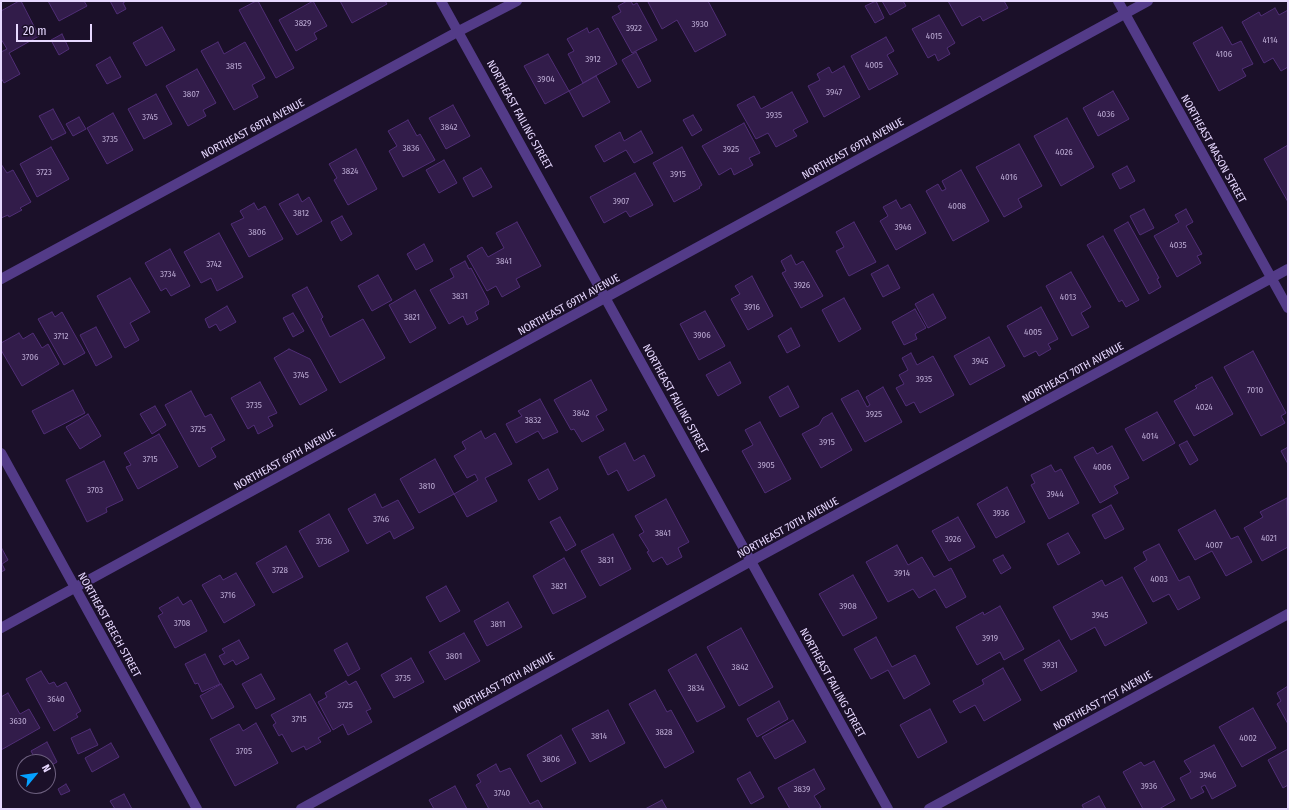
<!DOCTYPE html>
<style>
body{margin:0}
#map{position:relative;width:1289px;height:810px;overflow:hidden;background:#1b1029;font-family:"Fira Sans Condensed",sans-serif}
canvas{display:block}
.frame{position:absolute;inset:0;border:2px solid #e7d8ff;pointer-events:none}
.north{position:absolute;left:16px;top:754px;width:40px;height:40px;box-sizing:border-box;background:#1b1029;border:1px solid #6d607f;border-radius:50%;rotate:61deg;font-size:11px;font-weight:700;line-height:16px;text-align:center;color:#e7d8ff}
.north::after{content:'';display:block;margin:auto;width:14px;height:18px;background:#04a0ff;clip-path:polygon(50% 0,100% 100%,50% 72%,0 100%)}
.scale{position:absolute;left:16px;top:24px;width:76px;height:18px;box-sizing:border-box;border:2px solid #e7d8ff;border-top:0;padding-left:5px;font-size:12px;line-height:14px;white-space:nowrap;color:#e7d8ff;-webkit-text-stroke:3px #1b1029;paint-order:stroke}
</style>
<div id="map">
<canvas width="1289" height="810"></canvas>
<div class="frame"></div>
<div class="north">N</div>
<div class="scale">20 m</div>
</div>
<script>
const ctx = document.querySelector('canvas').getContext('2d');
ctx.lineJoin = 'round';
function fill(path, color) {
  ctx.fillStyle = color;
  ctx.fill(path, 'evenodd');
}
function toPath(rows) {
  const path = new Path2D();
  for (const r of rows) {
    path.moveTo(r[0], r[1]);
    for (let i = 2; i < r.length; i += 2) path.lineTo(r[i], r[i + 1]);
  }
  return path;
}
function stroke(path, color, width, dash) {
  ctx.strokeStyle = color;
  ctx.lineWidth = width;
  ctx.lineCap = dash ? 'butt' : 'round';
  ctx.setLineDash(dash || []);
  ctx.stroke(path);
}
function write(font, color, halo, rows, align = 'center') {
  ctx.font = font + ' "Fira Sans Condensed",sans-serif';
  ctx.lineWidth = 3;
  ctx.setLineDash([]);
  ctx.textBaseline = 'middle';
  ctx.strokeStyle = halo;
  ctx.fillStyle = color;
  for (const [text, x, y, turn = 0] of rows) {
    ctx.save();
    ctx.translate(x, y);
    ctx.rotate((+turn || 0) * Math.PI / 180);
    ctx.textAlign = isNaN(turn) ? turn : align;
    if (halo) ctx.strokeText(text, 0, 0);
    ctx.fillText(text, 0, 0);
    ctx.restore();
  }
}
const building = toPath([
 [19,1,21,1,39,36,9,53,20,74,4,83,1,78,1,52,7,49,1,39,1,11,19,1],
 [48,1,84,1,87,6,59,21,48,1],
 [110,1,126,1,123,3,126,9,117,14,110,1],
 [256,1,258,1,294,68,276,78,239,10,256,1],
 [313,1,327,26,314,33,317,39,296,51,279,20,313,1],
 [340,1,385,1,387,4,352,23,340,1],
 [627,1,631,1,633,5,637,3,657,40,632,53,612,17,621,12,618,6,627,1],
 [650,1,708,1,726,35,695,52,677,20,662,29,648,2,650,1],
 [876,1,884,18,875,23,865,6,876,1],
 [882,1,903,1,906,6,890,15,882,1],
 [948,1,1004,1,1008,8,983,21,980,16,962,26,948,1],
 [1275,8,1279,15,1288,10,1288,67,1281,71,1273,58,1264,63,1242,22,1259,12,1261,16,1275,8],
 [939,15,955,43,947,48,950,54,938,61,935,54,928,58,912,29,939,15],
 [162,27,175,50,146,66,133,43,162,27],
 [1222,27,1232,45,1241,41,1253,64,1242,69,1246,76,1219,91,1193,43,1222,27],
 [587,28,589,33,598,28,617,64,583,83,568,54,574,51,567,39,587,28],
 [62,34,69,49,59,55,51,40,62,34],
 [886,37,894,51,887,55,898,74,869,90,851,56,886,37],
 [218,42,224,54,245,42,265,78,252,85,258,97,234,110,201,51,218,42],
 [636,52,651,81,638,88,622,60,636,52],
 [548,54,569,91,545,104,524,66,548,54],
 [110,57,121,77,107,84,96,65,110,57],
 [844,66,860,97,824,117,808,86,820,80,817,74,829,67,832,73,844,66],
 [197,69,216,103,203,110,206,116,188,126,166,86,197,69],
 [596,76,610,102,583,117,569,91,596,76],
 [1113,91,1129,119,1098,136,1083,108,1113,91],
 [792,92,808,122,793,130,797,136,776,147,768,133,756,139,737,105,754,96,761,109,792,92],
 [156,94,172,124,144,139,128,109,156,94],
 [453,105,470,136,446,149,429,118,453,105],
 [53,109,66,133,52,140,39,116,53,109],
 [113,113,133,150,107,164,87,128,113,113],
 [693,115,702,130,692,136,683,120,693,115],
 [79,117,86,129,73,136,66,124,79,117],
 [1067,118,1094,167,1061,186,1034,136,1067,118],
 [408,120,417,136,420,134,435,160,403,177,389,151,397,146,388,131,408,120],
 [744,123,760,153,749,158,753,165,734,175,731,168,719,175,702,146,744,123],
 [641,131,653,153,634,163,626,150,604,162,595,146,620,132,624,141,641,131],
 [1019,144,1042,186,1018,199,1022,207,1004,217,976,167,1019,144],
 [1288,145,1288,202,1264,159,1288,145],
 [51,147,69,179,37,197,20,164,51,147],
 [682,147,702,185,699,187,700,188,674,202,653,163,682,147],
 [356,149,377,189,348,205,334,180,337,178,329,164,356,149],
 [444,160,457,183,439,193,426,170,444,160],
 [1,164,7,173,13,170,31,202,20,208,22,210,9,217,8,215,1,218,1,164],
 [1127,166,1135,181,1120,189,1112,174,1127,166],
 [481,168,492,187,473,197,463,178,481,168],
 [961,170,989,221,953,241,926,191,938,184,942,191,946,189,942,181,961,170],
 [635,173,653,205,630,217,626,211,604,223,590,197,635,173],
 [298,194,302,202,309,197,322,221,297,235,279,204,298,194],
 [896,200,901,209,910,204,926,233,896,250,880,221,888,216,883,207,896,200],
 [254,203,258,210,265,206,283,239,249,257,231,224,244,218,240,211,254,203],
 [1144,209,1154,228,1140,235,1130,216,1144,209],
 [1186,209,1193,222,1186,226,1202,254,1197,256,1201,263,1177,277,1154,236,1179,222,1175,215,1186,209],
 [342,216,352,234,341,241,331,222,342,216],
 [517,222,541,266,516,279,520,287,502,297,496,286,487,291,467,256,482,247,488,257,504,248,496,233,517,222],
 [854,222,876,262,849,276,836,251,844,247,836,232,854,222],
 [1128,222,1159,278,1157,279,1161,287,1149,294,1114,230,1128,222],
 [219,233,243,277,217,291,211,278,201,283,184,252,219,233],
 [1103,236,1139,300,1126,307,1122,300,1119,302,1087,245,1103,236],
 [424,244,433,261,416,270,407,254,424,244],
 [170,249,190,286,171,296,166,288,161,291,145,263,170,249],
 [791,255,796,265,803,261,823,296,801,308,782,273,786,271,781,261,791,255],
 [465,261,469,269,471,268,489,302,488,303,489,304,475,312,478,319,467,325,463,316,449,324,430,290,454,277,450,269,465,261],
 [888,265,900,288,883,297,871,274,888,265],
 [1071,272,1091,307,1081,313,1089,327,1072,336,1046,286,1071,272],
 [378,275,392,300,372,311,358,286,378,275],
 [752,276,773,316,748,330,731,299,740,294,735,286,752,276],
 [130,278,150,312,130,323,139,340,125,348,97,296,130,278],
 [307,287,323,317,321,319,330,337,363,319,385,358,340,383,292,295,307,287],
 [415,290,436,328,410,343,389,305,415,290],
 [933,294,946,318,928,328,915,304,933,294],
 [844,298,861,329,839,342,822,310,844,298],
 [227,306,236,322,220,331,216,324,209,328,205,319,227,306],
 [1041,307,1058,339,1048,344,1051,349,1039,356,1036,351,1024,357,1007,326,1041,307],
 [915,309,926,328,915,334,917,339,904,345,892,322,915,309],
 [705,311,725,346,699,360,680,324,705,311],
 [52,312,55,317,62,312,85,353,64,365,38,319,52,312],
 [293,313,304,331,293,337,283,318,293,313],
 [96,327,112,357,96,366,80,335,96,327],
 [791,328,800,346,787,353,778,336,791,328],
 [19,333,23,339,33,333,42,348,48,344,59,364,22,386,1,350,1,343,19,333],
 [989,337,1005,366,970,385,954,356,989,337],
 [289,349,310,359,327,390,300,405,274,358,289,349],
 [1253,351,1286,413,1281,416,1285,423,1261,436,1224,367,1253,351],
 [911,353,917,365,933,356,954,395,920,413,914,402,906,406,896,388,904,384,899,375,908,370,902,358,911,353],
 [730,362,741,383,718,396,706,375,730,362],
 [1212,377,1233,414,1194,436,1174,401,1197,388,1195,386,1212,377],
 [591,380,607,410,596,416,604,430,582,442,574,429,571,430,554,400,591,380],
 [260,382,277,413,268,417,273,426,258,434,254,425,248,429,231,398,260,382],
 [788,386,799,407,780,417,769,397,788,386],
 [883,387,902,422,865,442,841,399,858,390,867,407,870,405,866,397,883,387],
 [73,390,85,413,44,434,32,411,73,390],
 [191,391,205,417,211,414,225,440,211,448,216,457,199,467,165,405,191,391],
 [540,399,558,432,543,439,538,431,516,443,506,424,522,416,518,411,540,399],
 [155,406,166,425,152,434,140,414,155,406],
 [1157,412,1175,443,1143,461,1125,429,1157,412],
 [832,413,852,450,821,468,802,434,819,425,823,418,832,413],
 [88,414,101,436,80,449,66,427,88,414],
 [760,422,791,479,765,493,742,451,753,445,745,430,760,422],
 [481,431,485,439,495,433,512,464,485,478,497,501,467,517,454,494,478,480,475,474,467,478,454,456,466,449,462,442,481,431],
 [159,434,178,467,138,489,126,467,131,465,124,453,159,434],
 [1187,441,1198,460,1190,465,1179,445,1187,441],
 [625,443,634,461,644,455,655,476,628,491,617,470,608,475,599,457,625,443],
 [1112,446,1129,478,1114,486,1118,493,1100,503,1074,457,1093,447,1097,454,1112,446],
 [1288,447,1288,464,1281,451,1288,447],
 [435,459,454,494,419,513,400,479,435,459],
 [104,461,123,500,106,508,107,512,87,522,66,480,104,461],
 [1051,465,1055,472,1061,469,1079,503,1049,519,1031,485,1035,483,1031,475,1051,465],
 [548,469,558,489,539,500,528,480,548,469],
 [1007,487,1025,522,996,538,977,504,1007,487],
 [375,494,382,508,398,500,414,528,394,539,390,531,367,544,348,509,375,494],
 [1287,498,1288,547,1262,561,1244,528,1263,517,1260,512,1287,498],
 [666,499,689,542,678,548,682,557,667,565,662,557,653,562,647,552,649,551,639,535,644,532,635,516,666,499],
 [1111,505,1124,529,1105,539,1092,515,1111,505],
 [1215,510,1231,539,1238,536,1252,562,1226,576,1212,551,1195,560,1178,530,1215,510],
 [329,514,349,551,319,567,299,531,329,514],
 [560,517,576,545,566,551,550,522,560,517],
 [958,517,975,547,949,561,932,531,958,517],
 [1068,533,1080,553,1058,565,1047,544,1068,533],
 [613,534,631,569,600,586,581,551,613,534],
 [1159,544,1179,581,1189,576,1200,598,1178,610,1169,594,1153,602,1134,568,1147,560,1143,552,1159,544],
 [897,545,908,565,922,557,934,577,951,568,966,597,946,608,935,589,919,598,913,589,888,602,866,562,897,545],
 [286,546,303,577,273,593,256,563,286,546],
 [1,547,8,560,2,564,5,570,1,572,1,547],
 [1003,555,1011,568,1001,574,993,560,1003,555],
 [564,558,586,597,553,614,533,576,564,558],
 [236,573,255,605,224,623,202,585,220,575,223,580,236,573],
 [853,575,877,618,843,636,819,594,853,575],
 [1122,577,1147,623,1105,646,1095,627,1071,640,1053,607,1102,580,1105,586,1122,577],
 [446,586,460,611,440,622,426,597,446,586],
 [178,597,183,605,191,600,207,631,175,648,158,616,163,613,159,608,178,597],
 [508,602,522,627,487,646,474,621,508,602],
 [1000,606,1024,649,1004,660,1000,652,977,665,956,627,983,612,984,615,1000,606],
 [741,628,773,687,739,706,707,647,741,628],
 [464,633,480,661,445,680,429,652,464,633],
 [876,637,892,667,915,655,930,684,904,699,888,670,871,679,854,649,876,637],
 [239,640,249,658,236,665,233,660,224,665,219,656,225,653,222,649,239,640],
 [1059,640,1077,671,1041,691,1024,660,1059,640],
 [347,643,360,669,348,676,334,650,347,643],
 [205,654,220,684,202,692,198,683,195,684,185,664,205,654],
 [696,654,725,707,697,722,668,670,696,654],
 [411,658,424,682,394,698,381,675,411,658],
 [1003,668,1021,700,984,721,975,705,960,713,953,701,984,684,982,680,1003,668],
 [41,671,49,684,54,682,57,687,66,682,81,711,76,714,78,717,54,731,26,679,41,671],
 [261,674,275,699,256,709,242,684,261,674],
 [346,681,349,685,356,681,371,709,366,711,372,722,348,735,343,724,333,730,318,702,327,697,325,693,346,681],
 [221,684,234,707,212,719,200,696,221,684],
 [1288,686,1288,724,1277,704,1281,701,1277,693,1288,686],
 [655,690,667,712,671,710,694,752,665,768,629,704,655,690],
 [8,693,20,714,29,709,40,728,1,750,1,697,8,693],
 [310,694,331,731,318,738,321,742,306,750,304,746,292,752,282,734,279,736,273,725,276,723,271,715,310,694],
 [779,701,788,719,757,737,747,719,779,701],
 [1253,708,1276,748,1242,767,1219,727,1253,708],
 [930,709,947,742,918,758,900,725,930,709],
 [608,710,625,743,590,762,572,729,608,710],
 [793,720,806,742,775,759,762,737,793,720],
 [256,723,278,763,235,786,210,739,239,724,243,731,256,723],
 [90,729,98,745,78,754,71,738,90,729],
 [561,735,576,763,541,782,527,755,561,735],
 [47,742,57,762,48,767,48,762,37,762,31,751,47,742],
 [111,743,119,757,92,772,85,758,111,743],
 [1214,745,1236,786,1212,799,1205,785,1201,787,1204,792,1191,799,1180,778,1191,772,1184,761,1214,745],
 [1288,749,1288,785,1283,788,1268,760,1288,749],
 [1154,761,1175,800,1159,809,1143,809,1123,772,1141,762,1144,766,1154,761],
 [496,764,500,772,510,768,530,804,538,800,543,809,489,809,476,785,481,782,477,775,496,764],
 [814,769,825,789,814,796,821,807,818,809,790,809,778,788,814,769],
 [750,772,764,797,751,804,737,779,750,772],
 [66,784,70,791,61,795,58,789,66,784],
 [455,786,467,809,434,809,429,800,455,786],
 [124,794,132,809,115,809,110,801,124,794],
 [1099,796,1106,809,1084,809,1082,805,1099,796],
 [662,800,667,809,645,809,662,800]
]);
fill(building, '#321c4a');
stroke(building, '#502e76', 1);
stroke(toPath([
 [441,1,888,809],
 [1118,1,1288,308],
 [1,279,459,31,517,1],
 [1,453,197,809],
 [1,628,1148,1],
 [301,809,751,561,1288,269],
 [929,809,1288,614]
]), '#533b88', 10);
write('9px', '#baa9d2', null, [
 ["3829",303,23],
 ["3930",700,24],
 ["3922",634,28],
 ["4015",934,36],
 ["4114",1270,40],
 ["4106",1224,54],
 ["3912",593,59],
 ["4005",874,65],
 ["3815",234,66],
 ["3904",546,79],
 ["3947",834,92],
 ["3807",191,94],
 ["4036",1106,114],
 ["3935",774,115],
 ["3745",150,117],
 ["3842",449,127],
 ["3735",110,139],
 ["3836",411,148],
 ["3925",731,149],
 ["4026",1064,152],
 ["3824",350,171],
 ["3723",44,172],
 ["3915",678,174],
 ["4016",1009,177],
 ["3907",621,201],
 ["4008",957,206],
 ["3812",301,213],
 ["3946",903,227],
 ["3806",257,232],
 ["4035",1178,245],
 ["3841",504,261],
 ["3742",214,264],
 ["3734",168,274],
 ["3926",802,285],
 ["3831",460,296],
 ["4013",1068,297],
 ["3916",752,307],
 ["3821",412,317],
 ["4005",1033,332],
 ["3906",702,335],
 ["3712",61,336],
 ["3706",30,357],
 ["3945",980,361],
 ["3745",301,375],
 ["3935",924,379],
 ["7010",1255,390],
 ["3735",254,405],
 ["4024",1204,407],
 ["3842",581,413],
 ["3925",874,414],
 ["3832",533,420],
 ["3725",198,429],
 ["4014",1150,436],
 ["3915",827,442],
 ["3715",150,459],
 ["3905",766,465],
 ["4006",1102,467],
 ["3810",427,486],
 ["3703",95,490],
 ["3944",1055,494],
 ["3936",1001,513],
 ["3746",381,519],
 ["3841",663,533],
 ["4021",1269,538],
 ["3926",953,539],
 ["3736",324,541],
 ["4007",1214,545],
 ["3831",606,560],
 ["3728",280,570],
 ["3914",902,573],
 ["4003",1159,579],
 ["3821",559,586],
 ["3716",228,595],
 ["3908",848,606],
 ["3945",1100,615],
 ["3708",182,623],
 ["3811",498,624],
 ["3919",990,638],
 ["3801",454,656],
 ["3931",1050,665],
 ["3842",740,667],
 ["3735",403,678],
 ["3834",696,688],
 ["3640",56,699],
 ["3725",345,705],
 ["3715",299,719],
 ["3630",18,721],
 ["3828",664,732],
 ["3814",599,736],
 ["4002",1248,738],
 ["3705",244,751],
 ["3806",551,759],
 ["3946",1208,775],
 ["3936",1149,786],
 ["3839",802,789],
 ["3740",502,793]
]);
write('11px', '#e7d8ff', '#1b1029', [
 ["NORTHEAST FAILING STREET",519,115,61],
 ["NORTHEAST 68TH AVENUE",253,129,-28],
 ["NORTHEAST 69TH AVENUE",853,149,-29],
 ["NORTHEAST MASON STREET",1213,149,61],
 ["NORTHEAST 69TH AVENUE",569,305,-29],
 ["NORTHEAST 70TH AVENUE",1073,373,-29],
 ["NORTHEAST FAILING STREET",675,399,61],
 ["NORTHEAST 69TH AVENUE",285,460,-29],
 ["NORTHEAST 70TH AVENUE",788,528,-29],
 ["NORTHEAST BEECH STREET",109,625,61],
 ["NORTHEAST 70TH AVENUE",504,683,-29],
 ["NORTHEAST FAILING STREET",832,683,61],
 ["NORTHEAST 71ST AVENUE",1103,701,-29]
]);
</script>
